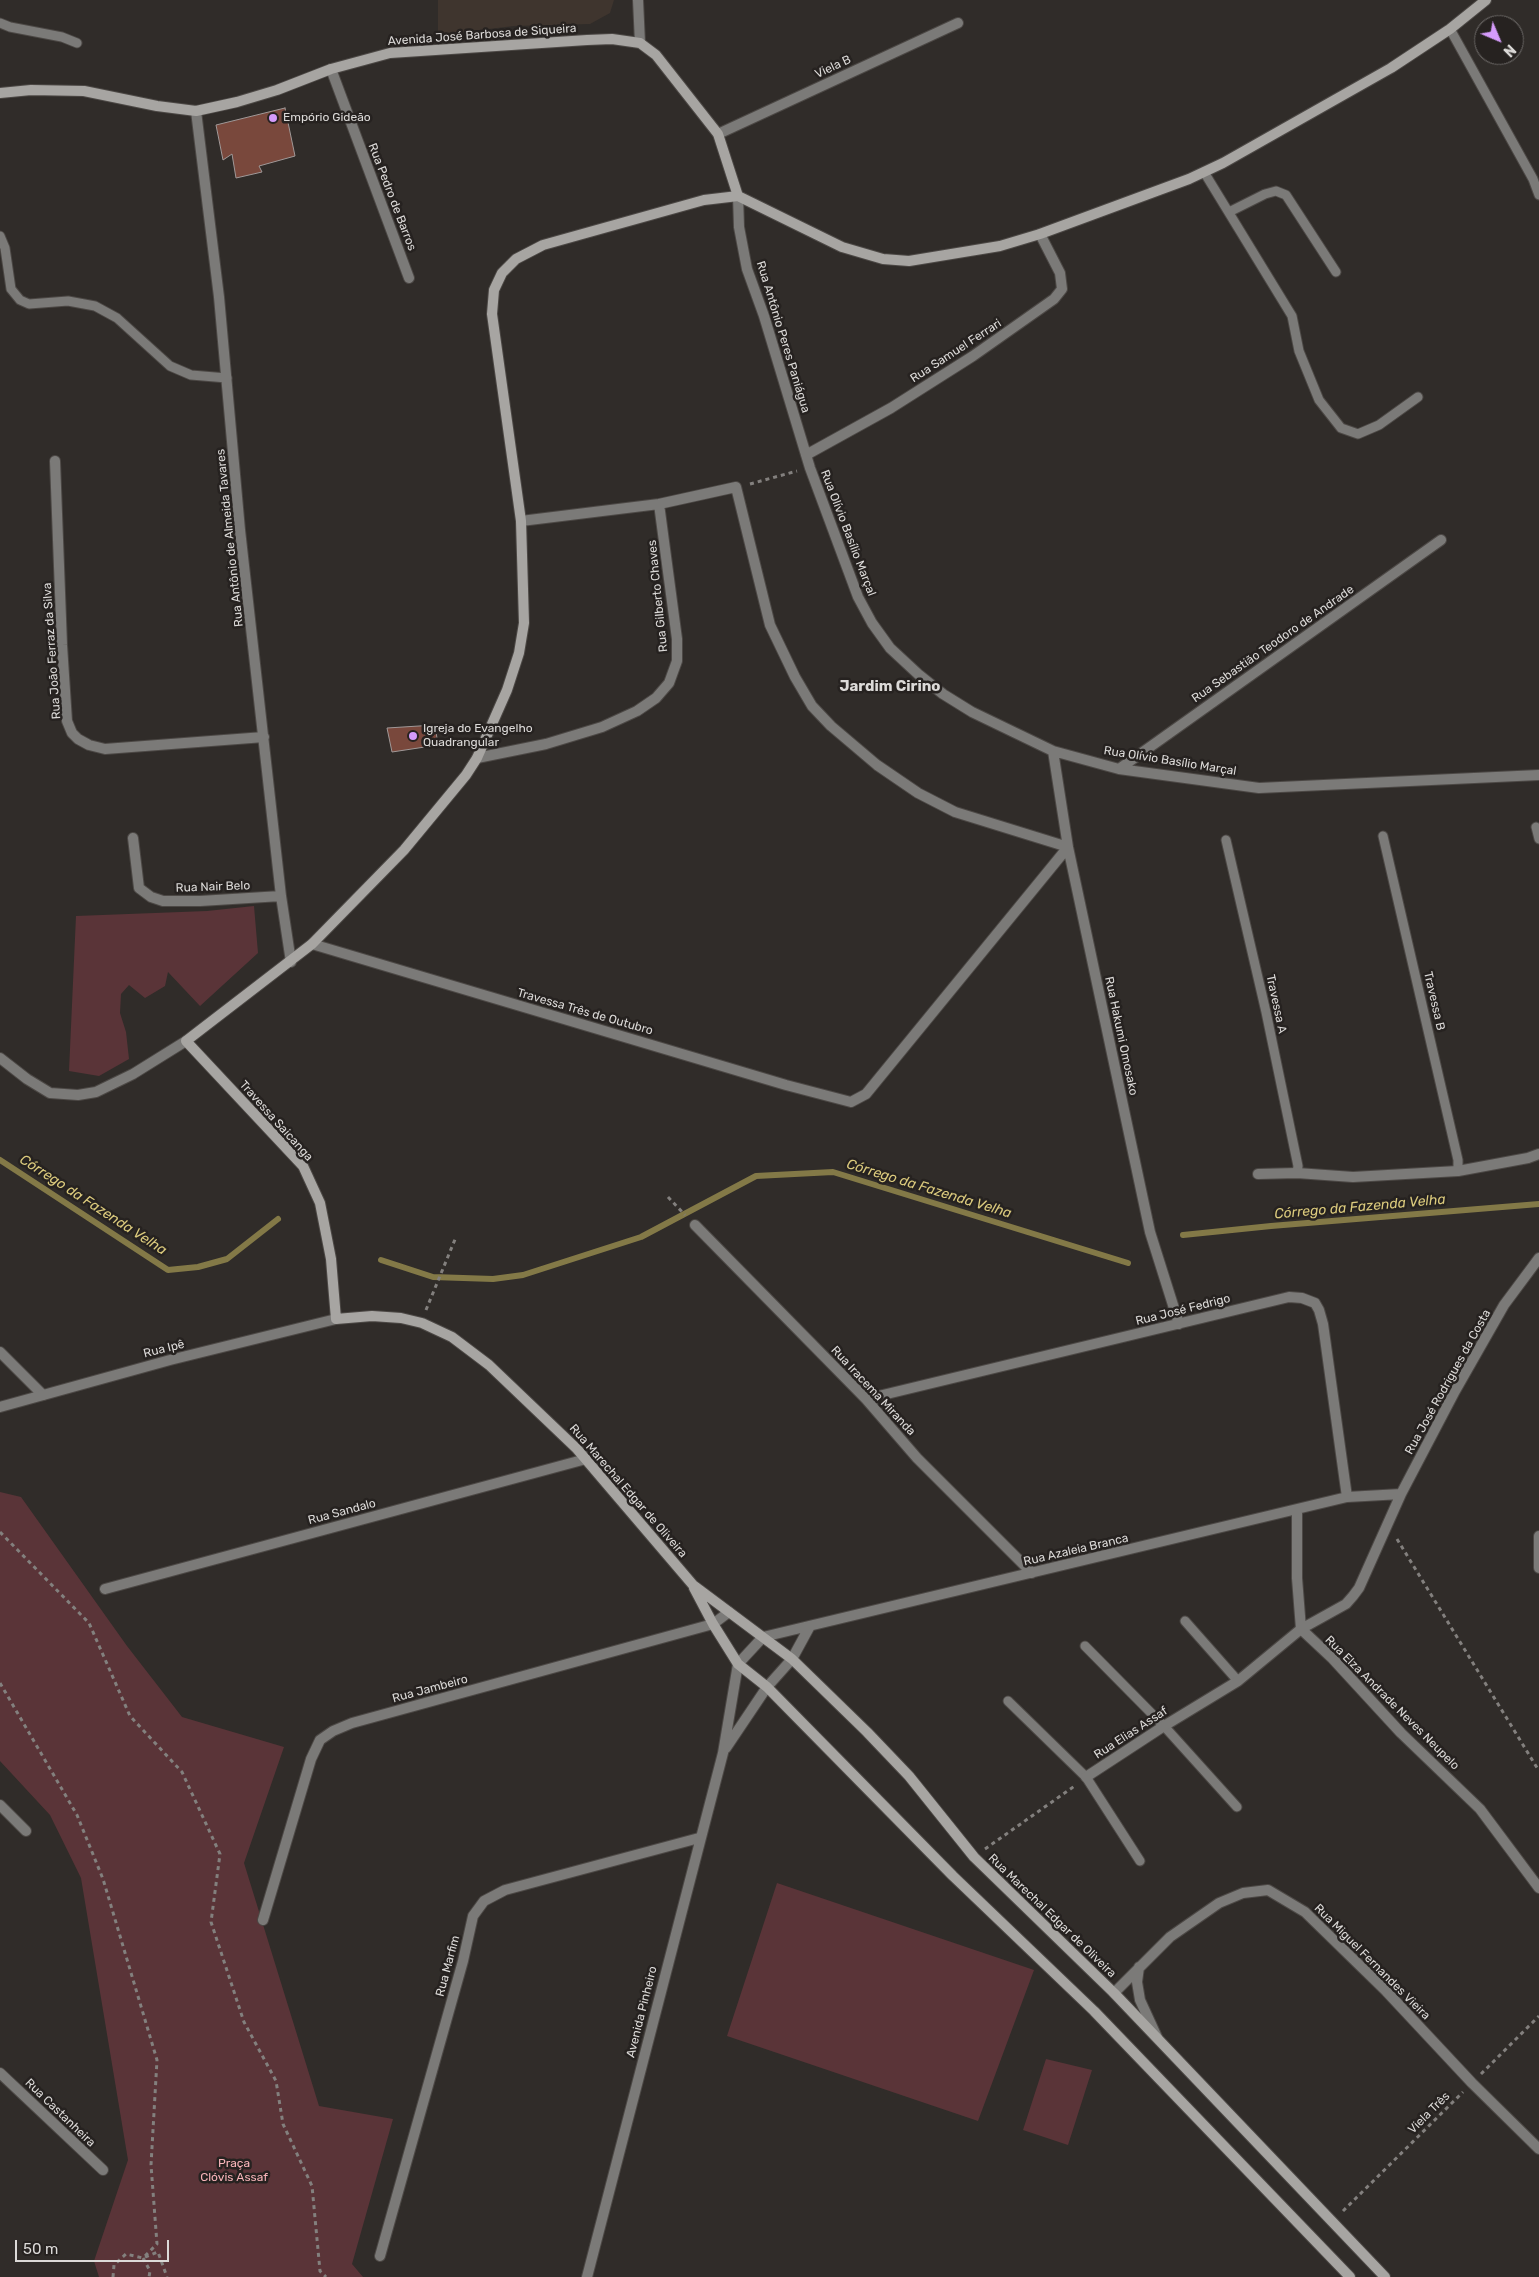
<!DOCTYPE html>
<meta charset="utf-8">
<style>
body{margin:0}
#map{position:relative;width:1539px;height:2277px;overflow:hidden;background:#302c29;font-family:Rubik,sans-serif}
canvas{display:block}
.north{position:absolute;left:1474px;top:15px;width:50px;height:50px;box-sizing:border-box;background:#262220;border:1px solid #6f6c6a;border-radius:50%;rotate:135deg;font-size:14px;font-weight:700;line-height:20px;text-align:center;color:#dcdad8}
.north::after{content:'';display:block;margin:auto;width:18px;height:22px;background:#d59bfb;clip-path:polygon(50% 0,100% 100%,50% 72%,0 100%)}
.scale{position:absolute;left:15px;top:2240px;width:154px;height:22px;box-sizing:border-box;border:2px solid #dcdad8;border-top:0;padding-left:6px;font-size:15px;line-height:18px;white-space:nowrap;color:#dcdad8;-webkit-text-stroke:4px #262220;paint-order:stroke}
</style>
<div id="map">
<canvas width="1539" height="2277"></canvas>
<div class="north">N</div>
<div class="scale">50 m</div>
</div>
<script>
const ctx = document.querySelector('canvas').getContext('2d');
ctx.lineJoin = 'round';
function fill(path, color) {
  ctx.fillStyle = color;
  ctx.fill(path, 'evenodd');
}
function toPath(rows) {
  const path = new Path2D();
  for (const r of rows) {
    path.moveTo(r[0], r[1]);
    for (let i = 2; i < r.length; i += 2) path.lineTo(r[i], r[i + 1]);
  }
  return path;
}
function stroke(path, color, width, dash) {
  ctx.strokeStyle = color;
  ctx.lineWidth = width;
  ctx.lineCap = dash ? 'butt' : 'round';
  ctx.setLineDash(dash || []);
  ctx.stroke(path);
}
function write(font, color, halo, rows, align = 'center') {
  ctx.font = font + ' Rubik,sans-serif';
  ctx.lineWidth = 5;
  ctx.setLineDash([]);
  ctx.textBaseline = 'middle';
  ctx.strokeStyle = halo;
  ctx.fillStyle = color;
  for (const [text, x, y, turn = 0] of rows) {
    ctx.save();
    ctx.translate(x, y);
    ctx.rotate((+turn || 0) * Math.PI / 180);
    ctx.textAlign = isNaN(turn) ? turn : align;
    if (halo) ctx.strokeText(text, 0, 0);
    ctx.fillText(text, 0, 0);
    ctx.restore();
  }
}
fill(toPath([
 [438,0,614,0,610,13,590,24,514,26,438,35]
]), '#3f352e');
fill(toPath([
 [254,906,258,953,200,1006,168,972,165,986,145,998,129,985,121,994,120,1013,126,1032,129,1059,99,1076,69,1071,76,916,207,911],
 [0,1492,21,1497,127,1646,182,1717,284,1747,244,1863,319,2106,393,2119,352,2264,363,2277,99,2277,94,2261,128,2160,81,1878,50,1815,0,1761],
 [777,1883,1034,1970,978,2121,727,2036],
 [1046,2059,1092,2070,1068,2145,1023,2130]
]), '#5a3438');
stroke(toPath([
 [0,1160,168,1270,198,1267,227,1259,278,1219],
 [1183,1235,1271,1226,1539,1204],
 [381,1260,433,1277,493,1279,523,1275,641,1237,756,1176,833,1172,1128,1263]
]), '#837947', 6);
const building = toPath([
 [285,108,295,156,259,166,262,172,236,178,232,154,223,160,216,125,285,108],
 [435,725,438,745,392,752,387,728,435,725]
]);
fill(building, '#79483c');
stroke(building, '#a09998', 1);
const service = toPath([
 [0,23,10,27,62,37,77,43],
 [1450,29,1533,179,1539,195],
 [1204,172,1292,316,1299,351,1319,400,1341,428,1358,434,1379,425,1418,397],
 [1229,212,1265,194,1276,191,1286,195,1336,272],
 [0,236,5,248,11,289,20,300,29,304,68,301,95,306,117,318,170,366,191,375,227,378],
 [1536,827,1539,839],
 [1383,836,1458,1160,1458,1171],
 [1226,840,1266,1012,1298,1166,1297,1173],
 [1185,1621,1238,1681],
 [1085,1646,1164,1726,1237,1807],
 [1008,1701,1086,1777,1140,1861]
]);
const minor = toPath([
 [331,69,409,278],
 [196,111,219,297,240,530,281,896,291,962],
 [718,134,958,23],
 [738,196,739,227,747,269,764,316,810,468,858,597,872,623,890,648,918,674,943,694,972,712,1053,751,1119,769,1259,788,1539,775],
 [806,455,891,408,973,356,1054,299,1062,289,1060,273,1040,234],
 [55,461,62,645,67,721,72,733,78,739,89,745,105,749,264,737],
 [1053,751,1068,847,1150,1232,1179,1324],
 [477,758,546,744,602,727,637,711,656,698,669,683,677,661,677,639,659,504],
 [1119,769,1441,540],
 [133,838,139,888,151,897,163,901,200,901,281,896],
 [312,944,786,1085,851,1102,866,1094,1068,847,955,812,918,793,877,765,831,726,812,706,795,677,770,625,736,487,659,504,521,521],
 [1258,1174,1297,1173,1353,1177,1458,1171,1528,1158,1539,1154],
 [695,1225,866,1399,917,1458,1032,1573],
 [0,1352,43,1395],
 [866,1399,1289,1297,1302,1298,1315,1303,1319,1310,1323,1324,1347,1497],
 [1297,1510,1297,1578,1301,1629,1332,1658,1401,1733,1480,1809,1539,1888],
 [1539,1536,1539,1568],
 [105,1589,586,1459],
 [726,1748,767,1687,792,1659,810,1626],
 [1086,1777,1164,1726,1238,1681,1301,1629,1346,1604,1353,1596,1359,1588,1401,1494,1455,1391,1504,1305,1539,1258],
 [0,1805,26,1831],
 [263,1920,311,1759,320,1740,333,1731,352,1723,713,1624,729,1612],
 [1139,1967,1137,1982,1140,2000,1157,2037],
 [1114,1993,1170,1937,1219,1903,1243,1893,1268,1890,1305,1912,1386,1991,1472,2083,1539,2149],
 [0,2073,103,2170],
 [380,2256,463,1961,473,1916,484,1901,505,1890,699,1838],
 [587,2277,723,1753,738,1664,763,1637,1347,1497,1401,1494]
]);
const tertiary = toPath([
 [638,0,640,43],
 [0,1058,27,1079,50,1093,78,1095,96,1092,133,1074,186,1041],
 [0,1407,170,1360,336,1319]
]);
const secondary = toPath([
 [0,93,31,90,84,91,157,106,196,111,237,102,277,90,331,69,390,53,587,40,612,39,640,43,656,55,718,134,738,196],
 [694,1588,713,1624,738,1664,767,1687,953,1876,1094,2011,1350,2277],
 [1385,2277,1114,1993,974,1857,909,1776,867,1732,792,1659,693,1585,577,1449,489,1365,452,1337,422,1323,401,1318,372,1316,336,1319,331,1259,320,1203,303,1166,186,1041,312,944,404,850,466,775,477,758,507,690,519,653,524,623,521,521,492,314,494,290,502,273,516,259,543,245,704,200,738,196,842,247,883,259,909,261,1000,246,1040,234,1189,179,1223,163,1391,68,1450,29,1486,0]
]);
stroke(service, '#4c4845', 11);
stroke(minor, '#4c4845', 12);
stroke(tertiary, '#4c4845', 12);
stroke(secondary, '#4c4845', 12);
stroke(toPath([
 [750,484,797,471],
 [668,1197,685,1215],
 [426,1310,456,1237],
 [0,1532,89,1623,130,1716,182,1772,220,1854,211,1922,244,2022,276,2081,283,2124,312,2186,320,2271,326,2277],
 [1397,1539,1539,1771],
 [0,1683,77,1815,103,1879,157,2060,151,2165,157,2244,143,2258],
 [985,1849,1076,1785],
 [1481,2074,1539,2016],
 [1343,2211,1463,2092],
 [143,2258,150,2271,149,2277],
 [113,2277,114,2265,126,2254,143,2258,158,2252,167,2277]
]), '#83807e', 3, [4, 4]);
stroke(service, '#7b7a78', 9);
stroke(minor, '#7b7a78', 10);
stroke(tertiary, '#7b7a78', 10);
stroke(secondary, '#a7a5a2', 10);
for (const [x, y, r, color] of [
 [273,118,5,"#d59bfb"],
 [413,736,5,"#d59bfb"]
]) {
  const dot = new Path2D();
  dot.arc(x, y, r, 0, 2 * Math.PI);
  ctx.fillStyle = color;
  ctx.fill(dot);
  stroke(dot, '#262220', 2);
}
write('12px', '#dcdad8', '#262220', [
 ["Avenida José Barbosa de Siqueira",482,35,-4],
 ["Viela B",833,67,-25],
 ["Rua Pedro de Barros",392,197,69],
 ["Rua Antônio Peres Paniágua",783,337,73],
 ["Rua Samuel Ferrari",956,351,-33],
 ["Rua Olívio Basílio Marçal",848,533,69],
 ["Rua Antônio de Almeida Tavares",230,538,-96],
 ["Rua Gilberto Chaves",658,596,-96],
 ["Rua Sebastião Teodoro de Andrade",1273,644,-35],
 ["Rua João Ferraz da Silva",52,651,-94],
 ["Rua Olívio Basílio Marçal",1170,761,9],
 ["Rua Nair Belo",213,887,-2],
 ["Travessa B",1434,1001,77],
 ["Travessa A",1276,1004,78],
 ["Travessa Três de Outubro",585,1012,16],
 ["Rua Hakumi Omosako",1121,1036,78],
 ["Travessa Saicanga",276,1121,48],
 ["Rua José Fedrigo",1183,1310,-14],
 ["Rua Ipê",164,1349,-14],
 ["Rua José Rodrigues da Costa",1448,1382,-61],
 ["Rua Iracema Miranda",873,1391,47],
 ["Rua Marechal Edgar de Oliveira",628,1491,49],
 ["Rua Sandalo",342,1512,-15],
 ["Rua Azaleia Branca",1076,1550,-13],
 ["Rua Jambeiro",430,1689,-15],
 ["Rua Elza Andrade Neves Neupelo",1392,1703,45],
 ["Rua Elias Assaf",1131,1733,-33],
 ["Rua Marechal Edgar de Oliveira",1052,1916,44],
 ["Rua Miguel Fernandes Vieira",1372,1962,45],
 ["Rua Marfim",448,1966,-75],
 ["Avenida Pinheiro",642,2012,-76],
 ["Rua Castanheira",60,2113,44],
 ["Viela Três",1429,2113,-45]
]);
write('12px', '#dcdad8', '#262220', [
 ["Empório Gideão",283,118],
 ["Igreja do Evangelho",423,729],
 ["Quadrangular",423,743]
], 'left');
write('12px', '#f9b5ba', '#262220', [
 ["Praça",234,2164],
 ["Clóvis Assaf",234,2178]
]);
write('italic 14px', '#dbca7d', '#262220', [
 ["Córrego da Fazenda Velha",929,1189,17],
 ["Córrego da Fazenda Velha",93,1205,33],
 ["Córrego da Fazenda Velha",1360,1207,-5]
]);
write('bold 15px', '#dcdad8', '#262220', [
 ["Jardim Cirino",890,687]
]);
</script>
